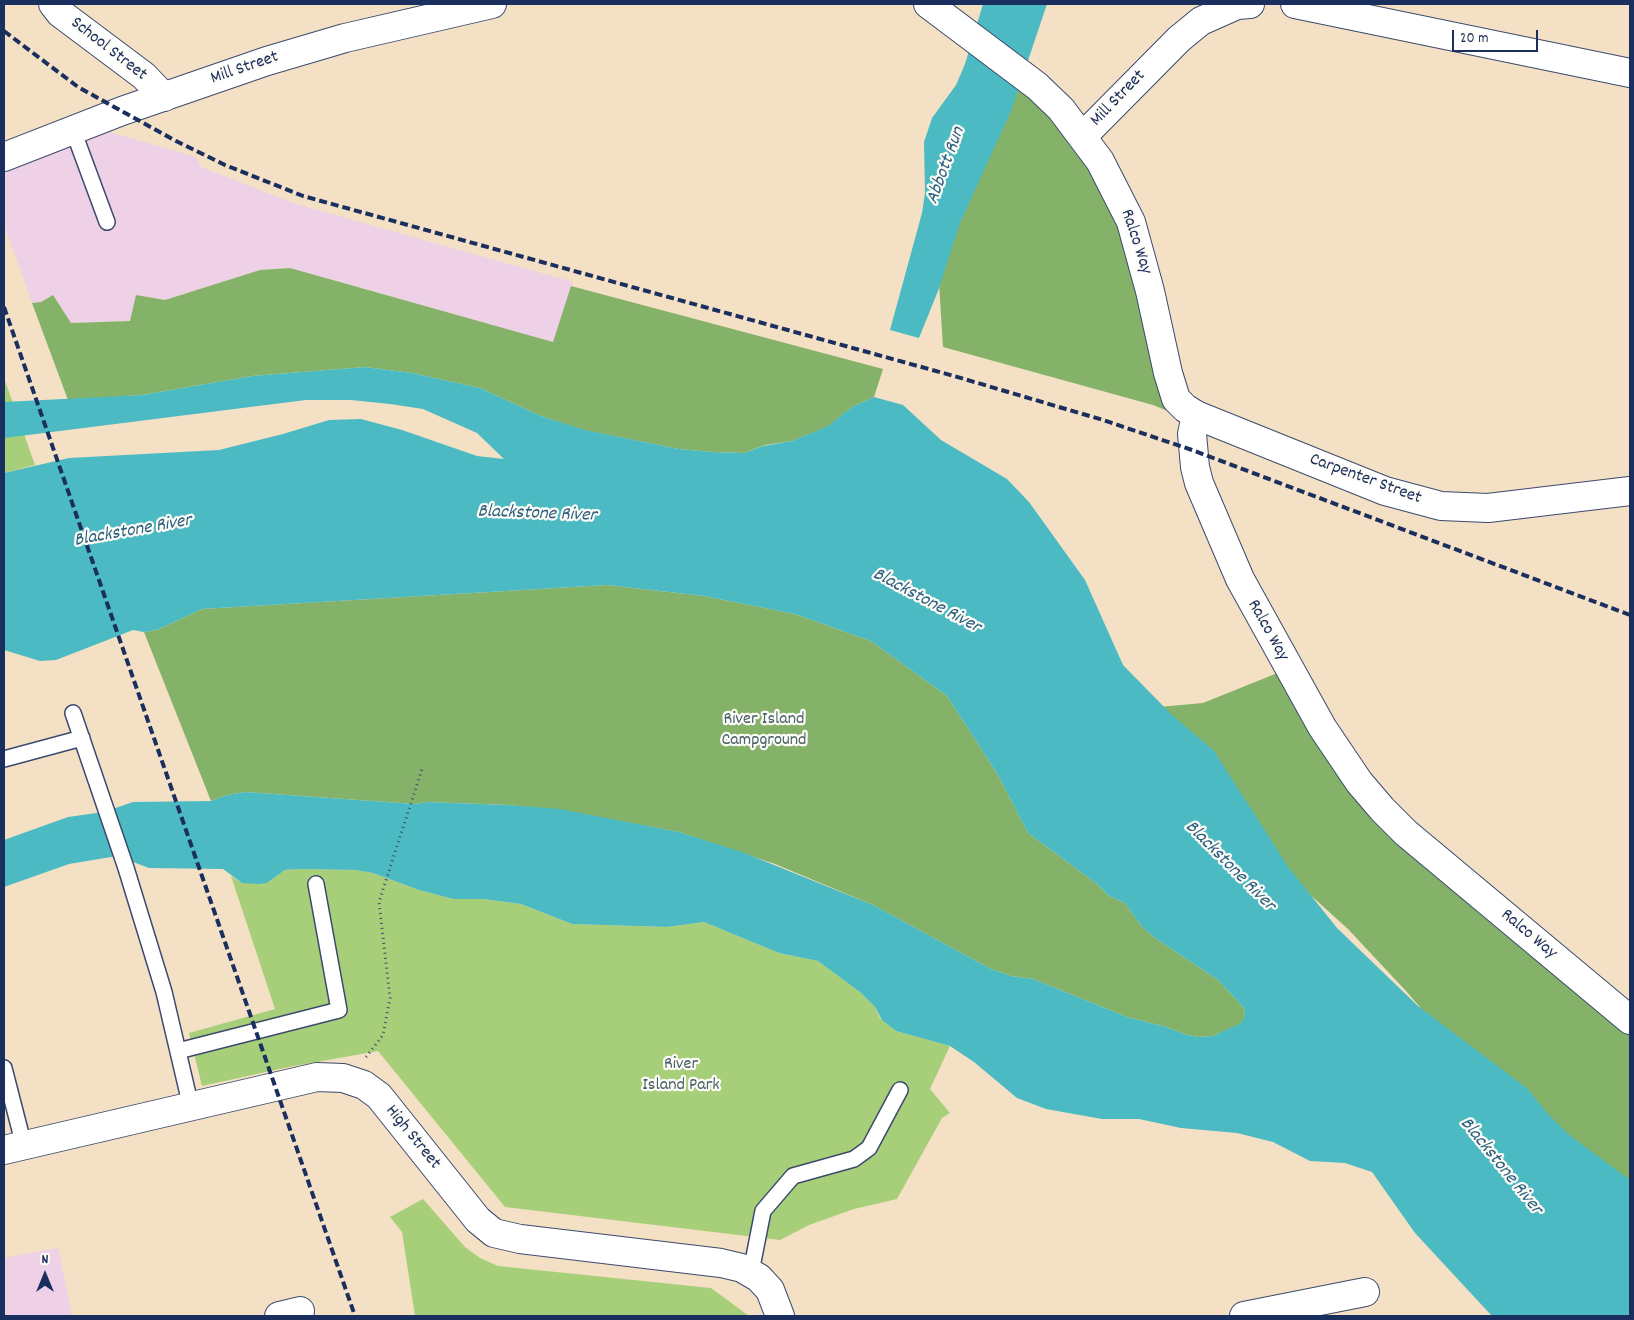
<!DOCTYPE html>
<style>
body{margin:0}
#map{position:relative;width:1634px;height:1320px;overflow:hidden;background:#f3e0c5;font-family:Dekko,sans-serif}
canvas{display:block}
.frame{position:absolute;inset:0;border:5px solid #1b2f5e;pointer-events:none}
.north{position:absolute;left:20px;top:1250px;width:50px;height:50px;-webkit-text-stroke:4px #fdfcf7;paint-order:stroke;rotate:0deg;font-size:14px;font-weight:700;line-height:20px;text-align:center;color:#1b2f5e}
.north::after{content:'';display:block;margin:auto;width:18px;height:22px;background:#1b2f5e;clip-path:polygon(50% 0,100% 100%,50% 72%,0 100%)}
.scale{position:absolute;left:1452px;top:30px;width:86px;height:22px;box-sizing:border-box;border:2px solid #1b2f5e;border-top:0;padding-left:6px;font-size:15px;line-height:18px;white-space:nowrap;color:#1b2f5e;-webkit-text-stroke:4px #fdfcf7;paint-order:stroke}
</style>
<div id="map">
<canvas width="1634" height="1320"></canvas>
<div class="frame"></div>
<div class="north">N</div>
<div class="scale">20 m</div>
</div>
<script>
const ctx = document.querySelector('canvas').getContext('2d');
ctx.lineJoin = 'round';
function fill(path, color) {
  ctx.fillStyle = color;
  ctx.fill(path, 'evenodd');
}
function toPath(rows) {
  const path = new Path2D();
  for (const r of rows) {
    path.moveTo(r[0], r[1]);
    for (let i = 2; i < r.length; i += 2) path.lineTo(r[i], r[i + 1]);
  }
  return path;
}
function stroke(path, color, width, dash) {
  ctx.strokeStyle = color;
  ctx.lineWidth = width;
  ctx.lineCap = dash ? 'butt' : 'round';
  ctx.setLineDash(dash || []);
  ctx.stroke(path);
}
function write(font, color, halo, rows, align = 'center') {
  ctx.font = font + ' Dekko,sans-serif';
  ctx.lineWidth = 4.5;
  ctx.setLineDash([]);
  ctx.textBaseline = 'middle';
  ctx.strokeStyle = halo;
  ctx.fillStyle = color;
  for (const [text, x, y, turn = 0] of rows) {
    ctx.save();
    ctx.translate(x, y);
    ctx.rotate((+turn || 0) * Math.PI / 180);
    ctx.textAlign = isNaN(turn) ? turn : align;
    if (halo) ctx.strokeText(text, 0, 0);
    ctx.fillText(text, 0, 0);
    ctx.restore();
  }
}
fill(toPath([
 [102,130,196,157,201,167,296,204,573,282,553,342,290,268,260,270,165,300,136,295,130,321,71,323,53,295,41,302,32,303,4,224,4,167],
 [58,1248,72,1316,4,1316,4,1258]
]), '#eed0e7');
fill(toPath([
 [4,378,35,465,4,473],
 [299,869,355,870,373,873,419,890,453,899,483,899,521,904,572,924,667,927,704,922,779,953,818,961,861,993,875,1007,880,1018,896,1031,950,1046,930,1089,950,1113,942,1118,897,1199,854,1209,809,1225,780,1240,505,1207,378,1051,289,1067,202,1086,189,1033,275,1009,231,876,242,883,267,883,285,870],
 [423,1199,465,1247,480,1258,498,1266,711,1288,749,1316,415,1316,402,1232,390,1217]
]), '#a7cf79');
fill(toPath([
 [1014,84,1073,132,1140,237,1180,416,1153,405,943,347,939,283,946,238],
 [290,268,553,342,571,286,883,369,874,397,852,407,829,426,792,441,765,445,744,453,712,452,679,449,584,430,541,416,480,388,412,373,365,367,252,376,142,395,68,400,32,303,41,302,53,295,71,323,130,321,136,295,165,300,260,270],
 [607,585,704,596,795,614,871,641,947,696,998,775,1028,833,1097,884,1109,896,1125,903,1142,927,1155,938,1218,980,1244,1008,1245,1016,1242,1023,1213,1036,1199,1037,1187,1035,1166,1027,1127,1017,1033,979,1011,976,991,969,873,905,775,864,679,832,560,810,508,805,427,802,415,804,245,792,227,795,211,801,144,632,157,630,202,609],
 [1285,670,1378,813,1630,1025,1630,1230,1502,1102,1406,991,1348,929,1306,891,1148,708,1203,703]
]), '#85b269');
fill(toPath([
 [983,4,1047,4,1011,111,960,223,938,291,919,338,890,330,922,213,925,193,924,142,932,118,956,85,965,64],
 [365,367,412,373,480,388,541,416,585,430,679,449,712,452,744,453,763,446,792,441,828,426,852,407,874,397,903,405,941,440,1007,479,1029,502,1085,580,1123,665,1171,714,1214,751,1289,868,1337,928,1418,1006,1528,1089,1547,1113,1568,1134,1630,1180,1630,1316,1492,1316,1415,1233,1372,1172,1345,1163,1310,1161,1273,1142,1237,1133,1181,1128,1139,1119,1102,1119,1046,1109,1017,1098,974,1062,950,1046,896,1031,882,1020,875,1007,861,993,818,961,779,953,704,922,667,927,572,924,521,904,483,899,453,899,419,890,373,873,355,870,299,869,285,870,267,883,258,884,242,883,223,869,149,868,117,856,69,864,4,887,4,840,68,817,104,812,133,802,211,801,227,795,245,792,415,804,427,802,508,805,560,809,679,832,742,852,873,905,991,969,1011,976,1033,979,1127,1017,1166,1027,1187,1035,1199,1037,1213,1036,1241,1023,1245,1016,1244,1008,1218,980,1155,938,1142,927,1125,903,1109,896,1097,884,1028,833,998,775,947,696,871,641,795,614,704,596,607,585,202,609,157,630,144,632,133,630,56,660,40,661,4,650,4,473,69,458,219,450,283,434,329,420,361,419,402,430,477,456,504,459,477,433,423,409,390,404,351,400,306,400,4,438,4,402,142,395,252,376]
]), '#4cbac3');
const lane = toPath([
 [73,130,107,222],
 [73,713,126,868,164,992,191,1107],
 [4,759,82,738],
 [178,1051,339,1010,316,884],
 [4,1068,24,1146],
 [751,1272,763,1211,793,1176,854,1159,869,1148,900,1090]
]);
const street = toPath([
 [53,4,60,13,144,76,164,97],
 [1196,415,1192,434,1195,467,1199,483,1240,579,1322,727,1359,782,1382,809,1406,833,1630,1020],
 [279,1316,300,1311],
 [1244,1316,1365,1292]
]);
const secondary = toPath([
 [928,4,1037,86,1061,109,1100,161,1131,222,1150,291,1168,373,1176,399,1185,408,1196,415,1385,491,1441,506,1488,508,1630,491],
 [1295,4,1630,73],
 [1083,136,1179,39,1201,21,1237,5,1250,4],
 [4,157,122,111,267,61,345,38,492,4],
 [4,1150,317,1077,343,1078,364,1085,379,1096,478,1220,494,1233,520,1239,721,1263,742,1268,759,1278,770,1290,780,1316]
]);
stroke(lane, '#3b4a6d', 18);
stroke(street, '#3b4a6d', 30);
stroke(secondary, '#3b4a6d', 30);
stroke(toPath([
 [366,1057,383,1035,390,998,379,902,422,769]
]), '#3b4a6d', 3, [1, 4]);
stroke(lane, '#fff', 15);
stroke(street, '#fff', 28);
stroke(secondary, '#fff', 28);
stroke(toPath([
 [4,31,78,87,176,141,225,165,303,196,954,376,1103,420,1192,450,1630,615],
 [4,307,355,1316]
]), '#1b2f5e', 4, [8, 4]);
write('18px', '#1b2f5e', '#fdfcf7', [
 ["School Street",108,50,38],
 ["Mill Street",245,69,-19],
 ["Mill Street",1119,99,-46],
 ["Ralco Way",1135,242,72],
 ["Carpenter Street",1365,480,20],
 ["Ralco Way",1267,631,61],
 ["Ralco Way",1528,935,40],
 ["High Street",412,1138,51]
]);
write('18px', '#455f66', '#fdfcf7', [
 ["River Island",764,721],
 ["Campground",764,742],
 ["River",681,1066],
 ["Island Park",681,1087]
]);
write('italic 19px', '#2c6081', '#fdfcf7', [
 ["Abbott Run",947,166,-70],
 ["Blackstone River",537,515,2],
 ["Blackstone River",133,532,-10],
 ["Blackstone River",926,602,28],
 ["Blackstone River",1229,867,45],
 ["Blackstone River",1500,1167,51]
]);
</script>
